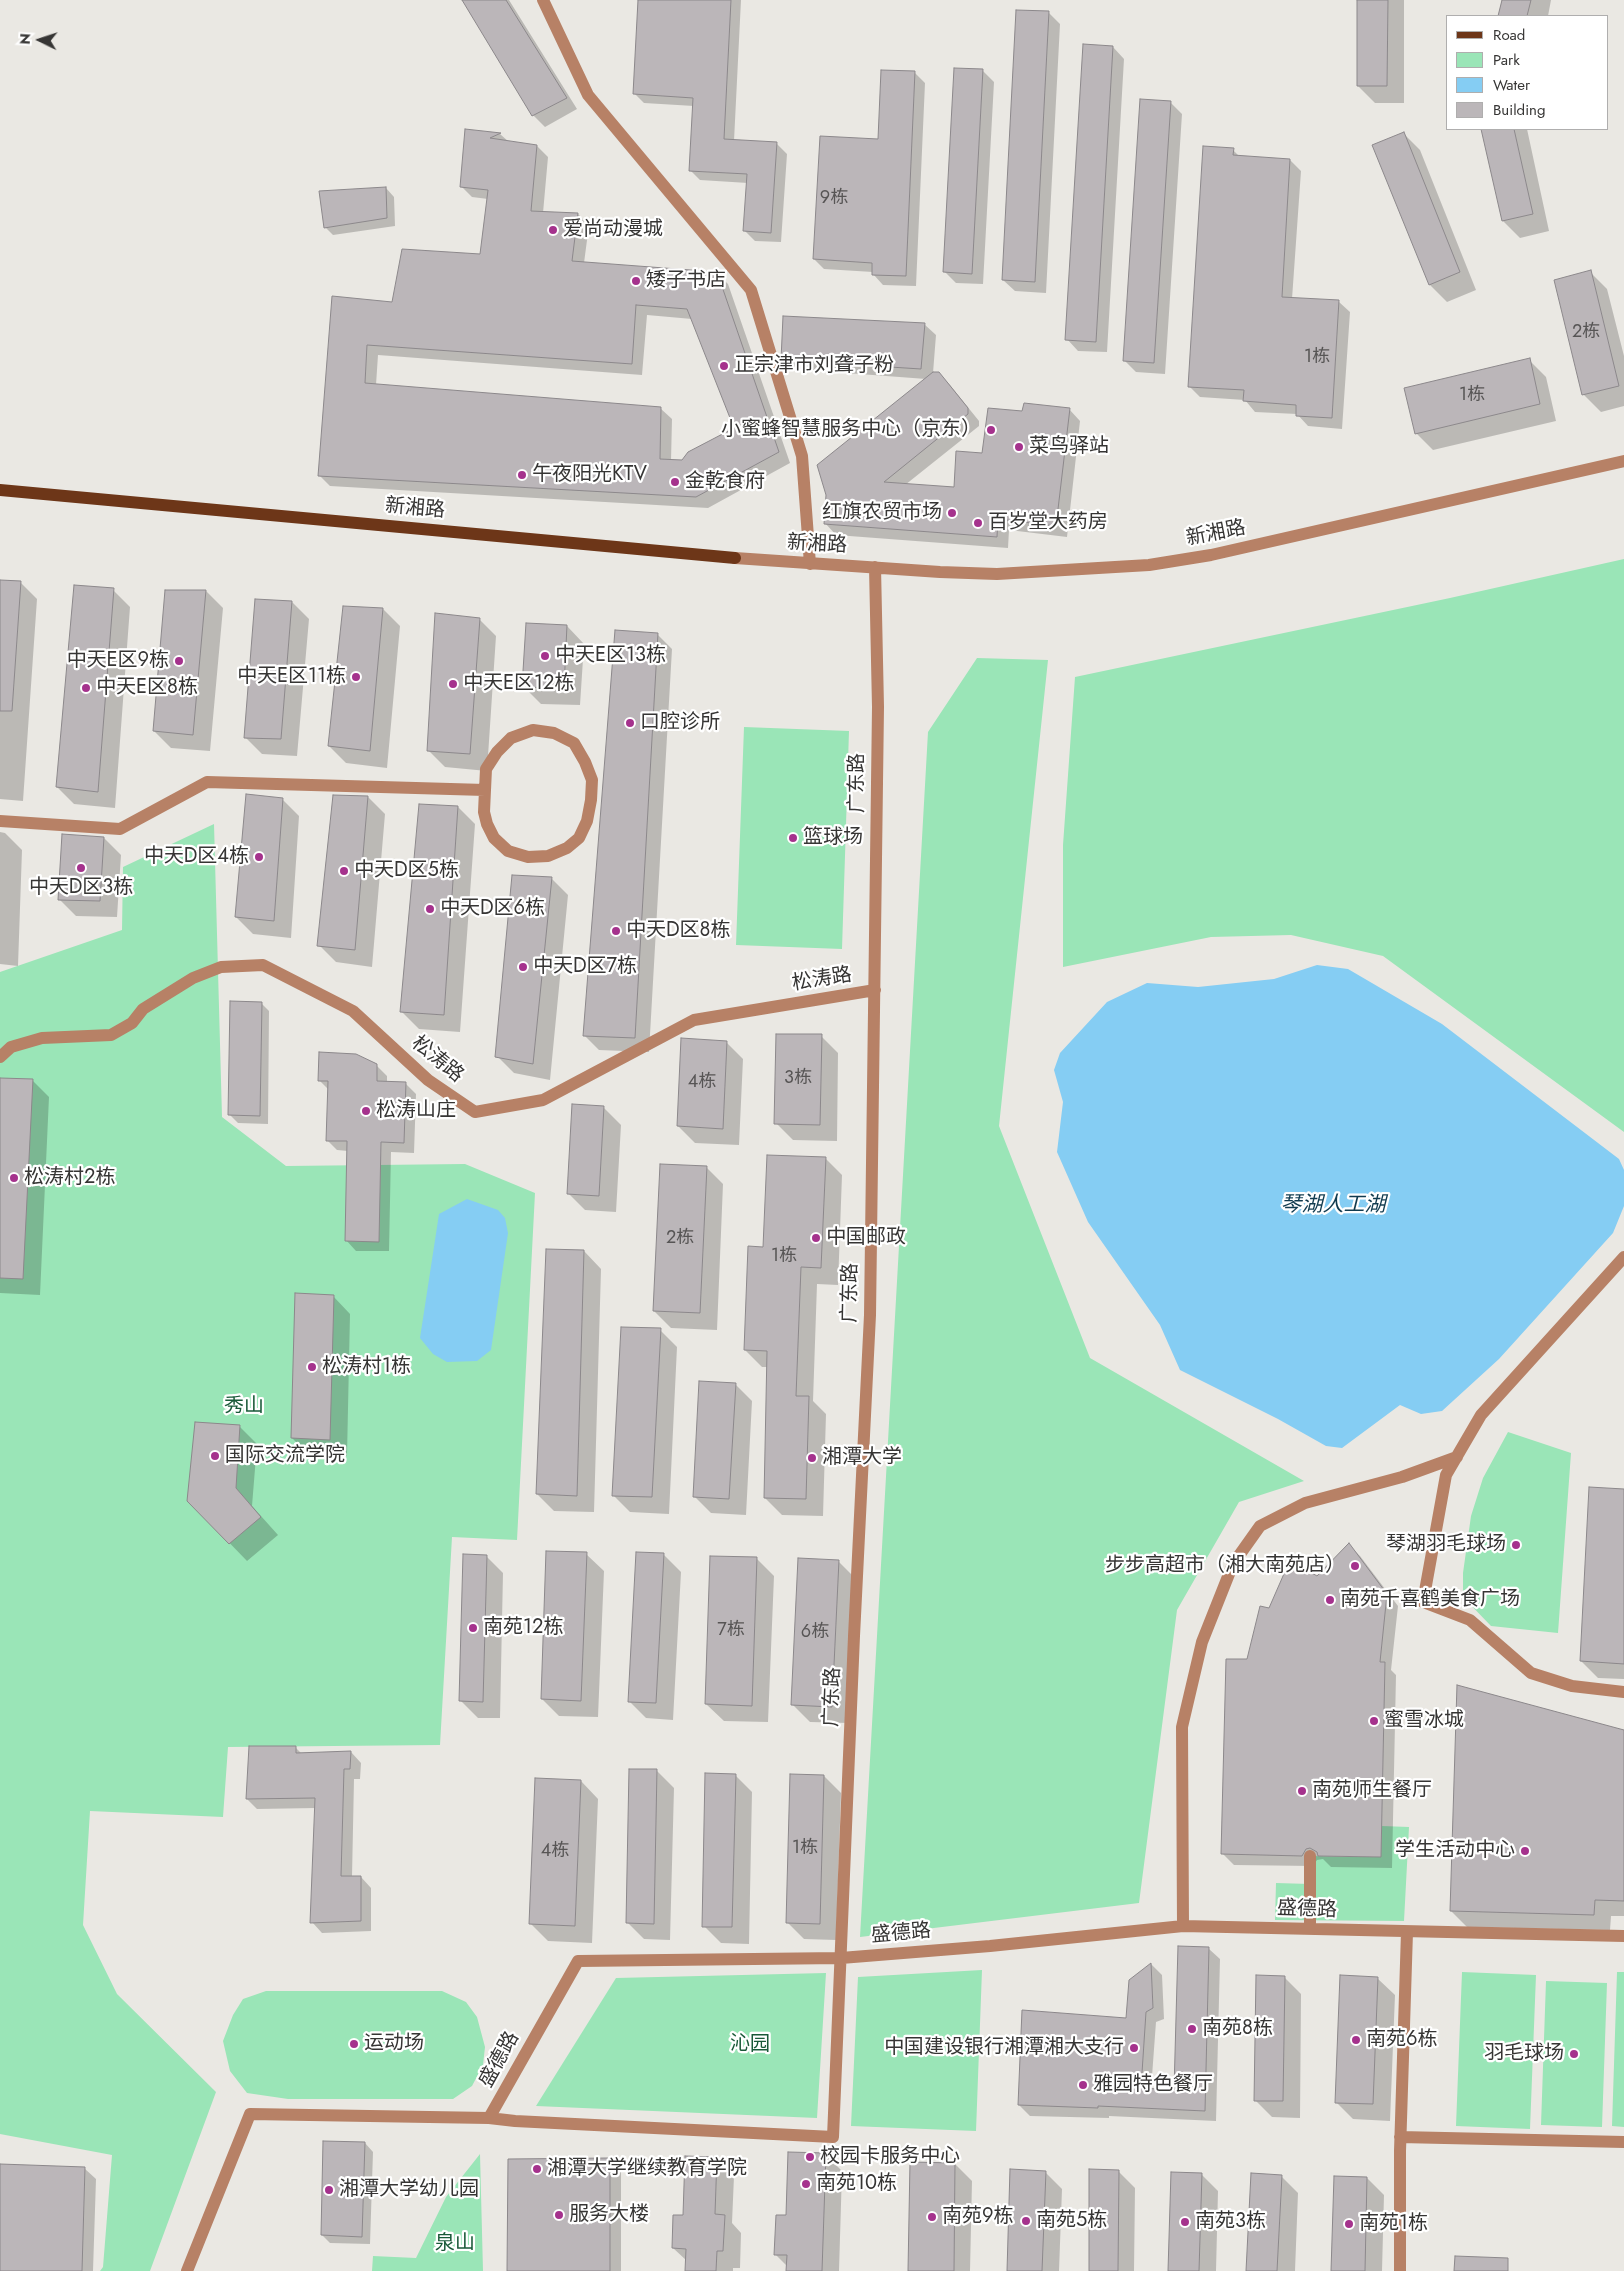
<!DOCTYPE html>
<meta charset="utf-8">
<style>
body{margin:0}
#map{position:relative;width:1624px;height:2271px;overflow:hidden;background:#eae8e3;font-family:Jost,sans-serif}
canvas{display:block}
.legend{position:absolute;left:1446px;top:15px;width:162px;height:115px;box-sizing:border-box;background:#fff;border:1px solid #afaeae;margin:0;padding:6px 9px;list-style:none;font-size:15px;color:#363534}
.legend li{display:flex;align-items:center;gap:10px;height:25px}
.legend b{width:25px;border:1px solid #afaeae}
.north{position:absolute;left:15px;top:15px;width:50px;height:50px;-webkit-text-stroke:4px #fff;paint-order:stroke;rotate:274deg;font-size:14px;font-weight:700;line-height:20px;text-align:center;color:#363534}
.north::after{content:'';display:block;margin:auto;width:18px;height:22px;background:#363534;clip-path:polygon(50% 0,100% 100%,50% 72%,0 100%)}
</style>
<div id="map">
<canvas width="1624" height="2271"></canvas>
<ul class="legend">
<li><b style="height:6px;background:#6d3618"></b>Road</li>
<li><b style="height:14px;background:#9ae5b7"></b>Park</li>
<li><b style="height:14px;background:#85cdf3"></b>Water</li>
<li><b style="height:14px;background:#bbb6b9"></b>Building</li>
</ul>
<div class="north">N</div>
</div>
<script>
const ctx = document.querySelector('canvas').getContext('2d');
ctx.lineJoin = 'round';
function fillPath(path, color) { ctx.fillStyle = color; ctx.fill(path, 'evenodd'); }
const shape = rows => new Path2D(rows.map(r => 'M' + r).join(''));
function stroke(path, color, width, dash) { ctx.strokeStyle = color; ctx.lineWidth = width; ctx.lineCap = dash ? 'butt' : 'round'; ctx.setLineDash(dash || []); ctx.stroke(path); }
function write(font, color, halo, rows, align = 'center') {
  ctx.font = font + ' Jost,"Noto Sans SC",sans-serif'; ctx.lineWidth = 4.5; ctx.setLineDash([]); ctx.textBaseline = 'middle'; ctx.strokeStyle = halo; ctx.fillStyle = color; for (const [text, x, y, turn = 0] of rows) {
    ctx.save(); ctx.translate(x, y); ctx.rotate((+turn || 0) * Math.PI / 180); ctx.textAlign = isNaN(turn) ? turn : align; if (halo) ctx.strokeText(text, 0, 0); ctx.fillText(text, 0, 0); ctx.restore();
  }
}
fillPath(shape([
 [1624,559,1624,1132,1383,956,1291,935,1211,937,1063,967,1063,845,1075,677,1450,598],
 [977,658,1048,660,999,1126,1090,1358,1304,1481,1239,1502,1177,1610,1139,1903,860,1937,928,732],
 [744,727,849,731,842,949,736,945],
 [214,824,222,1117,286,1166,465,1164,535,1193,517,1540,452,1537,440,1745,228,1747,223,1817,90,1811,83,1925,117,1994,216,2092,150,2271,100,2271,103,2267,112,2155,0,2134,0,972,122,930,123,867],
 [1508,1432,1571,1453,1558,1633,1491,1626,1463,1597,1463,1573,1471,1516,1483,1478],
 [1382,1826,1409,1827,1404,1921,1275,1920,1276,1883,1310,1884,1310,1856,1380,1857],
 [982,1970,976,2131,851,2126,858,1977],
 [1462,1972,1536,1975,1530,2129,1456,2126],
 [1617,1972,1624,1972,1624,2127,1612,2126],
 [826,1973,817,2118,536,2106,616,1978],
 [1546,1981,1607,1983,1602,2127,1541,2125],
 [266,1991,442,1991,466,2002,477,2017,485,2047,483,2065,472,2086,453,2099,288,2099,247,2093,230,2071,223,2041,233,2015,243,1999],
 [480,2154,483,2271,372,2271,373,2256,416,2258,446,2197]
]), '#9ae5b7');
fillPath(shape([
 [1317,965,1348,969,1442,1024,1619,1159,1624,1170,1624,1206,1613,1233,1499,1359,1442,1411,1421,1414,1400,1405,1342,1448,1326,1446,1278,1419,1180,1370,1160,1325,1088,1222,1057,1152,1063,1102,1054,1070,1060,1053,1107,1002,1147,983,1198,987,1274,979],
 [467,1199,498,1210,505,1218,508,1233,491,1350,477,1361,447,1362,433,1354,420,1338,439,1214]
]), '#85cdf3');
fillPath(shape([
 [464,0,509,0,577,109,545,127,533,115],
 [640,0,741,0,734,141,777,144,787,154,781,242,755,241,745,231,748,183,700,180,690,170,694,106,644,103,634,93],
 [1358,0,1404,0,1404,103,1375,103,1358,86],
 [1503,0,1551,0,1548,16,1500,16],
 [1049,13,1060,24,1046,293,1015,291,1003,280],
 [1113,47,1124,59,1107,352,1078,351,1067,339],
 [982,70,994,82,983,284,956,283,945,272],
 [915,73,925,83,916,286,883,285,873,274,873,272,824,269,814,259],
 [1170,102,1182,114,1165,374,1136,372,1125,361],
 [1482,129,1527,129,1549,231,1520,238,1503,221],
 [466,131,500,134,509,142,537,146,548,157,543,213,578,214,589,225,584,263,717,273,728,284,790,463,708,508,330,486,319,475,333,298,393,304,481,256,488,199,472,197,461,186],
 [647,315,692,319,736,429,682,461,671,461,672,419,660,408,376,385,378,355,642,375],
 [1403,133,1420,150,1476,290,1447,302,1430,285,1374,145],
 [1233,150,1240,157,1290,160,1301,171,1292,299,1339,302,1350,312,1342,429,1308,426,1297,414,1255,412,1245,400,1200,397,1189,386],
 [386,188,394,197,395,226,333,235,325,227],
 [1590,272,1607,289,1624,356,1624,406,1601,412,1584,395],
 [924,324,936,335,933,373,939,373,950,385,979,421,979,426,905,485,955,489,983,454,1023,413,1069,409,1080,421,1067,537,1009,530,1008,548,836,535,825,523,926,379,793,369,782,358],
 [1529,360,1546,377,1556,421,1433,450,1416,433],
 [0,582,20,582,37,599,23,801,0,799],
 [113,590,130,607,115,808,74,804,57,787],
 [206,591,223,608,210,751,171,748,154,731],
 [292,602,309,619,297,756,262,754,245,737],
 [383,609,400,626,387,768,346,763,329,746],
 [479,619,496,636,487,771,445,767,428,750],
 [527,625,567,626,584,644,580,705,541,704,524,687],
 [657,634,672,649,649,1052,599,1050,584,1035],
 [368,797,385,814,372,967,336,962,319,945],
 [282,799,299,816,291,938,253,934,236,917],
 [458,807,475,824,460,1032,419,1029,402,1012],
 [0,832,5,833,22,850,18,966,0,964],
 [64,835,104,838,121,855,117,917,76,916,59,899],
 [551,878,568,895,550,1080,514,1073,497,1056],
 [261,1003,269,1011,268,1124,238,1123,230,1115],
 [821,1036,838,1053,837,1141,793,1140,776,1123],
 [726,1042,743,1059,739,1145,695,1143,678,1126],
 [376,1065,387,1076,387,1083,406,1084,416,1094,414,1153,391,1152,389,1251,356,1251,346,1240,348,1151,337,1150,327,1140,329,1090,319,1080],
 [0,1079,32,1080,49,1097,40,1295,0,1293],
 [573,1106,604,1108,621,1125,616,1212,585,1210,568,1193],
 [825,1158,842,1175,838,1285,817,1284,813,1401,826,1414,823,1516,782,1515,765,1498,768,1367,762,1367,745,1350,764,1248],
 [706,1167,723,1184,717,1330,671,1328,654,1311],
 [584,1251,601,1269,594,1512,554,1511,537,1494],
 [333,1296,350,1314,347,1456,309,1455,292,1438],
 [660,1330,677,1347,669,1514,630,1512,613,1495],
 [735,1384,752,1401,746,1515,711,1513,694,1496],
 [240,1427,257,1444,252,1506,278,1535,247,1561,188,1500],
 [1624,1490,1624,1679,1598,1678,1581,1661],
 [1349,1545,1360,1556,1398,1606,1391,1670,1396,1675,1392,1868,1331,1867,1323,1859,1317,1860,1313,1866,1234,1865,1222,1853,1248,1660,1270,1610,1317,1578],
 [586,1554,604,1571,598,1717,559,1716,542,1699],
 [664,1555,681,1572,673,1720,646,1718,629,1701],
 [486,1556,503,1573,500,1718,478,1718,461,1701],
 [757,1559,774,1576,768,1722,724,1721,706,1704],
 [838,1561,855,1578,849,1723,810,1722,793,1705],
 [1624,1732,1624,1916,1611,1916,1610,1930,1467,1927,1451,1911],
 [295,1747,302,1754,351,1752,361,1763,360,1779,354,1779,352,1877,361,1877,371,1888,371,1931,322,1933,312,1922,316,1808,257,1809,247,1799],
 [657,1771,674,1788,670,1940,644,1939,627,1922],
 [735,1775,752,1792,749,1944,721,1943,704,1926],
 [824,1776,841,1793,836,1940,804,1939,787,1922],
 [581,1781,598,1799,592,1943,548,1941,531,1924],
 [1209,1949,1220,1959,1216,2121,1109,2116,1109,2118,1030,2116,1019,2105,1127,2019,1130,1981,1151,1964,1162,1975,1164,2019,1156,2022,1151,2090,1175,2092],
 [1284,1977,1301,1994,1300,2118,1272,2117,1255,2100],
 [1377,1978,1395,1995,1390,2121,1353,2119,1336,2102],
 [365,2143,373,2152,370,2244,330,2243,322,2235],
 [825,2154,842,2171,839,2271,787,2271,787,2266,775,2254,787,2217],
 [609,2159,621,2170,621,2271,508,2271],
 [717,2159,734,2176,732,2223,741,2233,740,2268,733,2268,733,2271,686,2271,687,2261,673,2248,684,2217],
 [955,2164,972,2181,970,2271,909,2271],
 [0,2166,84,2168,96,2179,93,2271,0,2271],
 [1118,2171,1135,2188,1134,2271,1090,2271],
 [1045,2172,1062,2189,1059,2271,1008,2271],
 [1201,2174,1218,2191,1216,2271,1169,2271],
 [1281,2176,1298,2193,1295,2271,1247,2271],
 [1367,2178,1384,2195,1382,2271,1332,2271]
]), '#0003');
const building = shape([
 [462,0,506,0,567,98,532,116,462,0],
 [638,0,731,0,724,139,777,142,771,233,743,231,747,174,689,171,693,98,633,94,638,0],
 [1357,0,1388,0,1387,86,1357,86,1357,0],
 [1502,0,1531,0,1527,16,1498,16,1502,0],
 [1016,10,1049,11,1035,282,1002,280,1016,10],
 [1083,44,1113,46,1096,342,1065,340,1083,44],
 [954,68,983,69,972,274,943,272,954,68],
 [881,70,915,71,906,276,872,275,872,263,813,259,820,136,878,139,881,70],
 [1140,99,1171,101,1154,363,1123,361,1140,99],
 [465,129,501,133,490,138,537,145,531,211,578,213,572,261,717,272,779,452,696,497,318,476,332,296,392,302,402,249,480,254,488,190,460,187,465,129],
 [636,305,687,309,734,428,688,452,682,460,660,459,661,407,365,383,367,345,632,364,636,305],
 [1481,129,1514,129,1533,214,1502,221,1481,129],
 [1404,132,1460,272,1429,285,1372,145,1404,132],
 [1203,146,1234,148,1233,155,1290,159,1282,297,1339,300,1332,418,1296,416,1296,405,1243,401,1244,390,1188,387,1203,146],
 [386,187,387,218,324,228,319,191,386,187],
 [1591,270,1619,386,1582,395,1554,280,1591,270],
 [783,316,925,323,921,369,781,360,783,316],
 [1530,358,1540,404,1415,434,1404,388,1530,358],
 [933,372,939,372,968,408,968,414,884,482,954,487,956,451,982,453,988,408,1022,411,1024,403,1070,408,1056,526,998,519,997,537,824,524,826,495,817,465,933,372],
 [0,580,21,581,12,711,0,711,0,580],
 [74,585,114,588,98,792,56,787,74,585],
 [165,590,206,590,193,735,153,731,165,590],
 [255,599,292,601,281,739,244,738,255,599],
 [343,606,383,608,370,751,328,746,343,606],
 [435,613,480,618,470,754,427,751,435,613],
 [526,623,567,625,564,688,522,687,526,623],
 [615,630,658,633,635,1038,583,1036,615,630],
 [246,794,283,798,274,921,235,917,246,794],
 [333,795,368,796,355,950,317,946,333,795],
 [419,804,458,806,444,1015,400,1012,419,804],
 [62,834,104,837,100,901,58,900,62,834],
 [512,875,552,877,533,1064,495,1057,512,875],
 [230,1001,262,1002,260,1116,228,1115,230,1001],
 [776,1034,822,1034,820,1125,774,1124,776,1034],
 [681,1038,727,1041,723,1129,677,1126,681,1038],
 [319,1052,356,1054,377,1064,377,1081,406,1082,404,1143,381,1142,379,1242,345,1241,347,1141,326,1141,328,1081,318,1081,319,1052],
 [0,1078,33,1079,23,1279,0,1278,0,1078],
 [572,1104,604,1106,599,1196,567,1194,572,1104],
 [767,1155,826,1157,821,1268,801,1267,796,1396,809,1396,806,1499,764,1498,767,1351,744,1350,748,1246,763,1247,767,1155],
 [660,1164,707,1166,700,1313,653,1311,660,1164],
 [546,1249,584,1250,577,1496,536,1494,546,1249],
 [295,1293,334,1295,330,1440,291,1438,295,1293],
 [621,1327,661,1328,652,1497,612,1496,621,1327],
 [699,1381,736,1383,729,1499,693,1497,699,1381],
 [195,1422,240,1425,236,1488,261,1517,229,1544,187,1501,195,1422],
 [1589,1487,1624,1489,1624,1664,1580,1661,1589,1487],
 [1349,1543,1387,1594,1380,1662,1385,1662,1381,1857,1318,1856,1317,1852,1310,1848,1306,1849,1302,1856,1221,1854,1226,1659,1247,1659,1260,1606,1269,1608,1290,1560,1317,1576,1349,1543],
 [546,1551,587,1552,581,1701,541,1699,546,1551],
 [636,1552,664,1553,656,1703,628,1702,636,1552],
 [463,1554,487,1555,483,1702,459,1701,463,1554],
 [710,1556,757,1557,752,1706,705,1704,710,1556],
 [798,1558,839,1560,832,1707,791,1705,798,1558],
 [1457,1685,1624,1730,1624,1901,1595,1900,1594,1915,1450,1911,1457,1685],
 [249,1746,296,1746,296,1753,351,1751,350,1769,344,1769,341,1876,361,1876,361,1921,310,1923,315,1798,246,1799,249,1746],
 [629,1769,657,1769,654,1924,626,1923,629,1769],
 [705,1773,736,1774,732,1927,702,1927,705,1773],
 [790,1774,824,1775,820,1924,786,1923,790,1774],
 [535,1778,581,1780,575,1926,529,1924,535,1778],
 [1178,1946,1209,1947,1205,2111,1098,2106,1098,2108,1018,2105,1022,2010,1126,2018,1129,1980,1151,1963,1153,2008,1146,2012,1141,2088,1174,2090,1178,1946],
 [1256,1975,1285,1976,1283,2101,1254,2101,1256,1975],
 [1340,1975,1378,1977,1373,2104,1335,2103,1340,1975],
 [323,2141,365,2142,362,2237,321,2235,323,2141],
 [788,2152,826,2153,822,2271,786,2271,787,2255,774,2255,776,2215,786,2215,788,2152],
 [685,2156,717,2157,715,2214,725,2215,723,2251,717,2251,716,2271,685,2271,686,2249,672,2248,673,2215,683,2215,685,2156],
 [610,2158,610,2271,507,2271,508,2159,610,2158],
 [910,2162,955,2163,954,2271,908,2271,910,2162],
 [0,2164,85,2167,82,2271,0,2271,0,2164],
 [1010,2169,1046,2171,1042,2271,1007,2271,1010,2169],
 [1089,2169,1119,2170,1118,2271,1089,2271,1089,2169],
 [1171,2172,1202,2173,1199,2271,1168,2271,1171,2172],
 [1251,2173,1282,2175,1277,2271,1246,2271,1251,2173],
 [1334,2176,1367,2177,1365,2271,1331,2271,1334,2176],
 [1455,2256,1508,2258,1508,2271,1454,2271,1455,2256]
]);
fillPath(building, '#bbb6b9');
stroke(building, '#8c888b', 1);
stroke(shape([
 [543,0,588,95,751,290,802,456,810,564],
 [735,558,940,572,997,574,1149,565,1211,555,1624,461],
 [533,730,554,733,574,743,585,762,592,780,591,800,587,821,579,838,567,848,548,856,528,857,508,851,494,838,487,824,484,812,485,790,486,769,497,752,511,738,533,730],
 [0,821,120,829,207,782,485,790],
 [0,1057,11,1047,42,1038,111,1035,132,1023,143,1009,193,978,221,967,263,965,353,1011,428,1080,475,1112,543,1100,694,1020,875,990],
 [1624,1257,1481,1415,1446,1475,1423,1602,1470,1620,1531,1673,1572,1686,1624,1692],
 [1183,1926,1182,1727,1202,1642,1233,1564,1260,1526,1305,1503,1402,1477,1457,1457],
 [1310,1929,1310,1856],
 [489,2118,578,1961,841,1958,990,1946,1183,1926,1624,1936],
 [1400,2137,1624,2142],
 [187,2271,250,2114,489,2118,515,2121,833,2137,854,1636,870,1315,878,707,875,567],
 [1400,2271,1400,2151,1407,1932]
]), '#b78166', 12);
stroke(shape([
 [0,490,735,558]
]), '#6d3618', 12);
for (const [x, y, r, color] of [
 [553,230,5,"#a5328d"],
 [636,281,5,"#a5328d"],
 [724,366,5,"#a5328d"],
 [991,430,5,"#a5328d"],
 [1019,447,5,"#a5328d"],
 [522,475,5,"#a5328d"],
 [675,482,5,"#a5328d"],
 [952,513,5,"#a5328d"],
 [978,523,5,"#a5328d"],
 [545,656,5,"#a5328d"],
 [179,661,5,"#a5328d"],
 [356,677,5,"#a5328d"],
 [453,684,5,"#a5328d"],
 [86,688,5,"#a5328d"],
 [630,723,5,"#a5328d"],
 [793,838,5,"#a5328d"],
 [259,857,5,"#a5328d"],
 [81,868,5,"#a5328d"],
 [344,871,5,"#a5328d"],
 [430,909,5,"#a5328d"],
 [616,931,5,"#a5328d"],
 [523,967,5,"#a5328d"],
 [366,1111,5,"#a5328d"],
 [14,1178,5,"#a5328d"],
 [816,1238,5,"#a5328d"],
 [312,1367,5,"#a5328d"],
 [215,1456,5,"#a5328d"],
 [812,1458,5,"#a5328d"],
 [1516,1545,5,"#a5328d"],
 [1355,1566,5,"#a5328d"],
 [1330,1600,5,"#a5328d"],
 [473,1628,5,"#a5328d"],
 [1374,1721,5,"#a5328d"],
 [1302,1791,5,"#a5328d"],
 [1525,1851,5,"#a5328d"],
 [1192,2029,5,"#a5328d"],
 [1356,2040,5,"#a5328d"],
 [354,2044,5,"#a5328d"],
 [1134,2048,5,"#a5328d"],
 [1574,2054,5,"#a5328d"],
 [1083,2085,5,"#a5328d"],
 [810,2157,5,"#a5328d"],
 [537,2169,5,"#a5328d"],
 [806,2184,5,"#a5328d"],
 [329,2190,5,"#a5328d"],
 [559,2215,5,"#a5328d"],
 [932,2217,5,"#a5328d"],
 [1026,2221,5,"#a5328d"],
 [1185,2222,5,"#a5328d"],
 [1349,2224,5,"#a5328d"]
]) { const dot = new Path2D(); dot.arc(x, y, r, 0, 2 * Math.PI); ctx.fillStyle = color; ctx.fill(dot); stroke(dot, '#fff', 2); }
write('18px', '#575555', null, [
 ["9栋",834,199],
 ["2栋",1586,333],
 ["1栋",1317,358],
 ["1栋",1472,396],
 ["3栋",798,1079],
 ["4栋",702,1083],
 ["2栋",680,1239],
 ["1栋",784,1257],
 ["7栋",731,1631],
 ["6栋",815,1633],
 ["1栋",805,1849],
 ["4栋",555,1852]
]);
write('20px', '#363534', '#fff', [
 ["爱尚动漫城",563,230],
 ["矮子书店",646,281],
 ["正宗津市刘聋子粉",734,366],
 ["小蜜蜂智慧服务中心（京东）",981,430,"right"],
 ["菜鸟驿站",1029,447],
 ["午夜阳光KTV",532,475],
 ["金乾食府",685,482],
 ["红旗农贸市场",942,513,"right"],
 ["百岁堂大药房",988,523],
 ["中天E区13栋",555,656],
 ["中天E区9栋",169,661,"right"],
 ["中天E区11栋",346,677,"right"],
 ["中天E区12栋",463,684],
 ["中天E区8栋",96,688],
 ["口腔诊所",640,723],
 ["篮球场",803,838],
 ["中天D区4栋",249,857,"right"],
 ["中天D区5栋",354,871],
 ["中天D区3栋",81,888,"center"],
 ["中天D区6栋",440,909],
 ["中天D区8栋",626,931],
 ["中天D区7栋",533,967],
 ["松涛山庄",376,1111],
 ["松涛村2栋",24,1178],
 ["中国邮政",826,1238],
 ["松涛村1栋",322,1367],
 ["国际交流学院",225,1456],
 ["湘潭大学",822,1458],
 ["琴湖羽毛球场",1506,1545,"right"],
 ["步步高超市（湘大南苑店）",1345,1566,"right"],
 ["南苑千喜鹤美食广场",1340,1600],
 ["南苑12栋",483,1628],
 ["蜜雪冰城",1384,1721],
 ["南苑师生餐厅",1312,1791],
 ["学生活动中心",1515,1851,"right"],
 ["南苑8栋",1202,2029],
 ["南苑6栋",1366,2040],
 ["运动场",364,2044],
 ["中国建设银行湘潭湘大支行",1124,2048,"right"],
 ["羽毛球场",1564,2054,"right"],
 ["雅园特色餐厅",1093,2085],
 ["校园卡服务中心",820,2157],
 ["湘潭大学继续教育学院",547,2169],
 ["南苑10栋",816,2184],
 ["湘潭大学幼儿园",339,2190],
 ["服务大楼",569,2215],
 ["南苑9栋",942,2217],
 ["南苑5栋",1036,2221],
 ["南苑3栋",1195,2222],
 ["南苑1栋",1359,2224]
], 'left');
write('20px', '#363534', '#fff', [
 ["新湘路",415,509,5],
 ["新湘路",1216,534,-11],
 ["新湘路",817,545,3],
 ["广东路",858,783,-90],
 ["松涛路",822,980,-9],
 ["松涛路",437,1060,39],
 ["广东路",851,1293,-89],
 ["广东路",833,1697,-88],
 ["盛德路",1307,1910,2],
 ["盛德路",901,1934,-5],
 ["盛德路",500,2060,-61]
]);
write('20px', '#195938', '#fff', [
 ["秀山",244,1407],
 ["沁园",750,2045],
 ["泉山",455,2244]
]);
write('italic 21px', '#113b4f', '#fff', [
 ["琴湖人工湖",1333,1206]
]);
</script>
